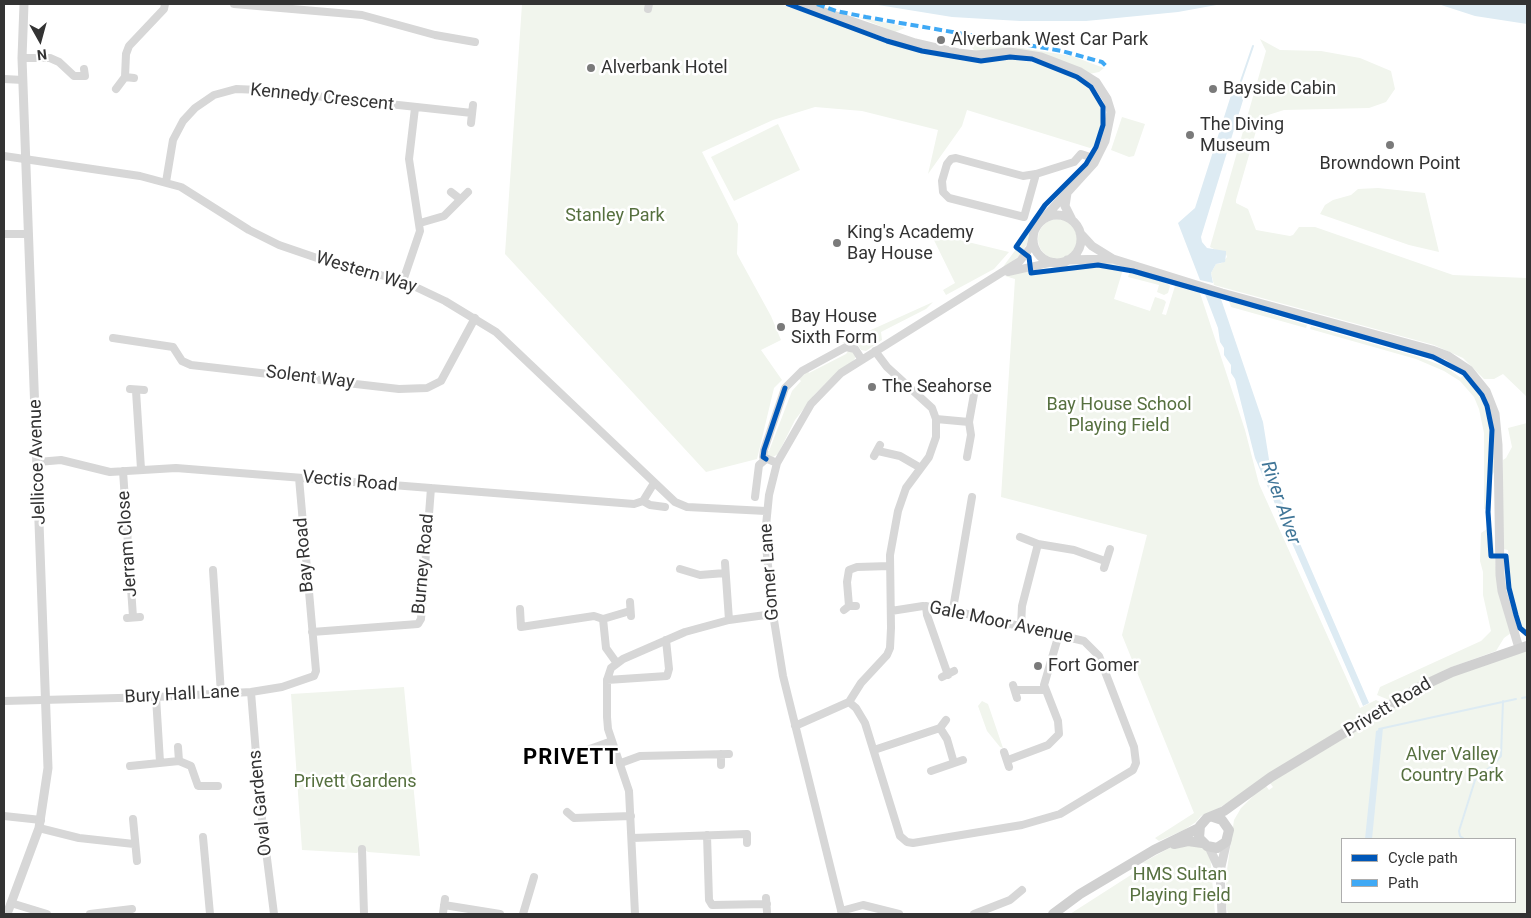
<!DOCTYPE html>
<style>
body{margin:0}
#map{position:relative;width:1531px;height:918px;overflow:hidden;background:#fff;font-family:Roboto,sans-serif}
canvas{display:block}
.frame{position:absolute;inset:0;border:5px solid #333;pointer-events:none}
.legend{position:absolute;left:1341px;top:838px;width:175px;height:65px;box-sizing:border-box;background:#fff;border:1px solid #adadad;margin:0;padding:6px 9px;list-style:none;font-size:15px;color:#333}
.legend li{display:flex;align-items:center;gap:10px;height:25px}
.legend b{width:25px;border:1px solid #adadad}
.north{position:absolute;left:15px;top:15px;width:50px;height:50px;-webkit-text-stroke:4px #fff;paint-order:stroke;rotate:173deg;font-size:14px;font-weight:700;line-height:20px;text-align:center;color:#333}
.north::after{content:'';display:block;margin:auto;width:18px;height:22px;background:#333;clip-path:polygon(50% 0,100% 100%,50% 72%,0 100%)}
</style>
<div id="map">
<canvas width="1531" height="918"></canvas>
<div class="frame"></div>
<ul class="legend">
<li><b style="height:6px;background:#0057b8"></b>Cycle path</li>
<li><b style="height:6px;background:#3fa9f5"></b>Path</li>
</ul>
<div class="north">N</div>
</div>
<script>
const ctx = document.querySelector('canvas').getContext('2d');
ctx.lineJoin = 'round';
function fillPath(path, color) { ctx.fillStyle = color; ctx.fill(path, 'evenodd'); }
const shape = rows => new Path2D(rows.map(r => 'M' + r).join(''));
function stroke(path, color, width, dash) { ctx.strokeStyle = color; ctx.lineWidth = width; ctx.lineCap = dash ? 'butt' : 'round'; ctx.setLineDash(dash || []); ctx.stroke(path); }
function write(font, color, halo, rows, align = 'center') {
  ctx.font = font + ' Roboto,sans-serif'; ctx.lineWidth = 5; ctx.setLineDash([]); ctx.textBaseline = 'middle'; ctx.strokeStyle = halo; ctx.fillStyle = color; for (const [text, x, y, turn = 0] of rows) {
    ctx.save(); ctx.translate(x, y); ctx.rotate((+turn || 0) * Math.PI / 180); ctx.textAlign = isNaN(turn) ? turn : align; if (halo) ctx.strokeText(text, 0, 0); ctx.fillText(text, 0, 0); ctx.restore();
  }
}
fillPath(shape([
 [522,4,780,4,910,49,973,62,1013,59,1041,64,1081,81,1095,95,1102,112,1100,129,1094,146,1090,148,967,110,962,126,928,174,938,130,862,111,815,107,773,120,702,152,738,224,737,254,771,316,781,340,761,350,782,380,774,388,757,459,706,472,505,254],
 [858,17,898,25,905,28,895,32],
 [1260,39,1280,50,1321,51,1360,58,1391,71,1395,89,1386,102,1369,108,1284,110,1265,116,1256,131,1236,200,1236,203,1248,209,1256,230,1290,236,1293,235,1299,227,1315,227,1453,275,1527,278,1527,397,1503,374,1494,379,1484,379,1463,358,1434,345,1214,285,1211,273,1216,264,1222,263,1227,257,1225,251,1218,251,1210,247,1266,51],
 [972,40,1072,56,1104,68,1099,72,1089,74,1043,56,976,53,971,46],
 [1122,117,1145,124,1134,156,1129,157,1111,150],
 [778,124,800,170,734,201,711,157],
 [1378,188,1425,193,1439,252,1409,245,1320,214,1325,205,1333,200,1351,195,1358,189],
 '1038 239a20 20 0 1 1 40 0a20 20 0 1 1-40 0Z',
 [1033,226,1027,244,1019,256,1000,271],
 [930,232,968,242,1009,252,994,269,946,295,943,290,955,283],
 [1090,263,1112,263,1124,266,1114,299,1150,311,1155,297,1164,300,1166,302,1162,314,1166,315,1175,286,1200,293,1245,430,1259,484,1360,708,1376,700,1384,704,1219,808,1201,816,1196,822,1184,830,1159,841,1155,838,1194,813,1122,635,1147,535,1001,497,1015,279,1005,276,1033,270],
 [1130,271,1168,284,1170,286,1168,293,1164,295,1157,292,1159,285,1128,277],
 [1229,301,1307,325,1306,328,1231,307],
 [933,302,926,309,881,332,882,340,866,351,861,350,857,343,842,343],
 [1311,326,1416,356,1446,367,1461,378,1465,371,1483,393,1489,405,1493,425,1495,470,1490,479,1488,508,1484,509,1484,433,1479,409,1474,397,1460,381,1444,371,1416,359,1310,329],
 [849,350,852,351,856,356,854,360,831,378,815,394,795,420,778,454,773,457,768,456,766,451,769,451,792,391,801,381,799,379,808,371,809,373,846,354],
 [1527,423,1527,636,1518,630,1506,589,1505,583,1510,575,1508,550,1503,549,1503,460,1506,458,1512,447,1508,428],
 [1487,526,1492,528,1498,591,1511,633,1504,638,1496,651,1449,668,1389,700,1377,695,1380,687,1481,641,1491,631,1483,595,1483,572,1480,561,1481,533,1487,529],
 [1527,650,1527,914,1228,914,1225,900,1227,870,1234,820,1241,808,1253,796,1266,786,1269,790,1273,787,1270,783,1437,682],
 [1342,839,1515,839,1515,902,1342,902],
 [404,687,420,856,368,852,362,848,357,853,302,850,291,694],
 [982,701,988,704,1003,748,1000,747,987,731,978,706],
 [1196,843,1210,854,1215,914,1070,914,1148,864,1142,863,1162,852,1171,847]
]), '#f1f5ed');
fillPath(shape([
 [872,4,1222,4,1178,12,1086,21,1020,21,952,17],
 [1438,4,1527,4,1527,24,1475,16],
 [1241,81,1244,97,1201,237,1202,242,1207,248,1226,251,1226,254,1225,262,1216,264,1211,273,1213,283,1200,280,1178,223,1195,208,1233,89],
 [1205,294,1221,299,1263,422,1271,472,1285,509,1369,703,1363,706,1255,458,1235,379,1231,373,1231,365,1224,355,1224,348,1220,342,1218,328],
 [1383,728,1372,839,1365,839,1376,731]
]), '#ddebf3');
stroke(shape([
 [1241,81,1253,46],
 [1522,698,1527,697],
 [1379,729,1516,699],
 [1464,839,1460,836,1459,831,1476,777,1492,766,1501,756,1503,701]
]), '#ddebf3', 2);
stroke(shape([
 [234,4,362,15,435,35,475,42],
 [648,9,649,4],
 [22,58,50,58,59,62,74,76,85,76,84,69],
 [125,77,126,54,129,46,164,9,165,4],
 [4,79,23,80],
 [116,89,125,77,134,78],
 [471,123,473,105],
 [4,156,140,176,181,187,249,230,279,245,317,258,403,281,445,301,496,332,675,502,687,507,766,511],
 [1036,174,1024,217,949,198,943,192,942,181,947,164,951,159,956,158,1023,176,1036,174,1074,162,1081,154,1096,159],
 [166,182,173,140,183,121,195,108,214,95,236,89,260,90,472,113],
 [451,192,460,199],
 [420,223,444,216,468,192],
 [4,234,28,234],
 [1008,272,1053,262],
 [403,281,420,231,409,159,415,108],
 [113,338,173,347,182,361,191,365,399,389,427,388,441,381,475,318],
 [130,389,144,390],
 [136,391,141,469],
 [936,419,969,422],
 [878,451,900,456,919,467],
 [874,456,880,445],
 [967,457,971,435,969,422,974,394],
 [38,462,61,460,110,472,176,468,634,504,643,501,654,483],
 [777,463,763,457,764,450,785,388,802,371,846,347,855,349,862,360],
 [123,471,133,617],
 [755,497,759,465,766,459],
 [643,501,650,505,665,507],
 [1020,537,1038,544,1074,550,1105,561],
 [725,563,729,620],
 [1104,568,1110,549],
 [680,569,700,575,725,573],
 [213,570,221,694],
 [630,602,631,616],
 [849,606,847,582,849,570,857,567,890,566],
 [926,606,927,615,948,675],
 [520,609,521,627,594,616,603,619,606,648,616,662],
 [953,609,972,497],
 [844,610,849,606,856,606],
 [127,618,140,617],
 [603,619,630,611],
 [1021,626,1022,606,1038,544],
 [312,632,418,624,421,619,431,488],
 [942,677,954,671],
 [607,680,667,676,669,669,666,640],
 [1013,685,1017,698],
 [1015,690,1044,690],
 [251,692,260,803,274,914],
 [156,697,160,762],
 [4,701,156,697,251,692,282,687,314,676,316,671,299,478],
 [849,702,856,708,865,723,900,836,907,842,913,843,1022,825,1060,814,1133,770,1136,763,1134,747,1099,656,1084,641,937,607,923,606,891,611],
 [795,726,849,702,861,683,887,655,890,648,891,628,890,555,898,511,906,488,929,457,936,437,936,419,932,408,887,367,875,351],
 [940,728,946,720],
 [178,747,179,761],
 [587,750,612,741],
 [874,750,940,728,947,739,954,763],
 [1004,752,1009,767],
 [721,754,721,765],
 [1008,760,1048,745,1059,734,1058,721,1044,685,1059,634],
 [621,763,640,756,729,754],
 [130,766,179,761,191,766,198,786,218,786],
 [931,771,963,760],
 [567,812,574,818,631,816],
 [4,816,41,820],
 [133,819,137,861],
 [39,828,79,838,134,844],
 [707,835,709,900,712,905,767,904],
 [203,837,210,914],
 [632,838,747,834,747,843],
 [362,849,364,914],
 [766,898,767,912],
 [11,903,47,914],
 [444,905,500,914],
 [841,911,863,905,899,914],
 [443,913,445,899],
 [90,914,132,909],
 [523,914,534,877],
 [635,914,629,791,608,729,607,717,607,680,611,668,623,659,685,632,729,620,773,614],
 [842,914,783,676,773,614,765,536,769,495,777,463,811,404,841,373,1020,261,1030,248,1033,237],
 [974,914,1010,900,1022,890]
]), '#d7d7d7', 8);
stroke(shape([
 [801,4,915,43,958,53,976,55,1010,52,1041,57,1080,72,1096,82,1107,99,1111,112,1105,141,1094,163,1043,219],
 [1067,193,1065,206,1072,220],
 '1033 239a24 24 0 1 1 48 0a24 24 0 1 1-48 0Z',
 [1080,233,1092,246,1113,259,1222,293,1432,350,1448,356,1469,370,1486,391,1495,414,1498,445,1500,575,1502,591,1519,648],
 [1067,260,1111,259],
 [1209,847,1220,871,1222,914],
 [1220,871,1227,840],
 [7,914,39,828,48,768,22,58,24,4]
]), '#d7d7d7', 9);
stroke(shape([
 [1213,817,1222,820,1229,830,1226,842,1217,848,1207,846,1199,838,1200,826,1207,818,1224,811,1271,777,1420,687,1452,672,1527,646],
 [1174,844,1188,841,1202,843],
 [1053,914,1080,894,1154,850,1199,828]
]), '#d0d0d0', 10);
stroke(shape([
 [817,4,836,11,866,17,1062,51,1102,62,1108,68]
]), '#3fa9f5', 4, [8, 4]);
stroke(shape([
 [788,4,887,41,922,51,981,61,1010,57,1032,59,1077,77,1091,87,1103,107,1103,125,1096,147,1086,164,1045,205,1016,247,1029,257,1031,273,1098,265,1133,271,1433,357,1464,373,1482,395,1487,406,1492,430,1488,512,1491,556,1506,556,1509,588,1516,615,1520,628,1527,634],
 [766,459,763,457,764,450,785,388]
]), '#0057b8', 5);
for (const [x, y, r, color] of [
 [941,40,5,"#7a7a7a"],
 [591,68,5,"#7a7a7a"],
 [1213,89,5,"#7a7a7a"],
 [1190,135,5,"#7a7a7a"],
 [1390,145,5,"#7a7a7a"],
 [837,243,5,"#7a7a7a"],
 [781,327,5,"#7a7a7a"],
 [872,387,5,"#7a7a7a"],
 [1038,666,5,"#7a7a7a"]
]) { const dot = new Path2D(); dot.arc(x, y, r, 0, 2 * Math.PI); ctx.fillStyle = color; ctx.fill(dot); stroke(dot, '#fff', 2); }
write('18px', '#333', '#fff', [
 ["Alverbank West Car Park",951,40],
 ["Alverbank Hotel",601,68],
 ["Bayside Cabin",1223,89],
 ["The Diving",1200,125],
 ["Museum",1200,146],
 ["Browndown Point",1390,164,"center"],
 ["King's Academy",847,233],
 ["Bay House",847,254],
 ["Bay House",791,317],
 ["Sixth Form",791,338],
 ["The Seahorse",882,387],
 ["Fort Gomer",1048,666]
], 'left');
write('18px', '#333', '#fff', [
 ["Kennedy Crescent",322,98,6],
 ["Western Way",366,273,17],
 ["Solent Way",310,378,7],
 ["Jellicoe Avenue",38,462,-92],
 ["Vectis Road",350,482,5],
 ["Jerram Close",128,544,-94],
 ["Bay Road",305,555,-95],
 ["Burney Road",424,564,-85],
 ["Gomer Lane",770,572,-94],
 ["Gale Moor Avenue",1001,623,12],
 ["Bury Hall Lane",182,695,-3],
 ["Privett Road",1388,708,-31],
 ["Oval Gardens",261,803,-96]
]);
write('18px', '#56703f', '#fff', [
 ["Stanley Park",615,216],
 ["Bay House School",1119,405],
 ["Playing Field",1119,426],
 ["Alver Valley",1452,755],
 ["Country Park",1452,776],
 ["Privett Gardens",355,782],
 ["HMS Sultan",1180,875],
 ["Playing Field",1180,896]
]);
write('italic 19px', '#3f7597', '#fff', [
 ["River Alver",1280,503,71]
]);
ctx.letterSpacing = '1px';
write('bold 22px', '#000', '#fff', [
 ["PRIVETT",571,758]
]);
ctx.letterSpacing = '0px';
</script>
